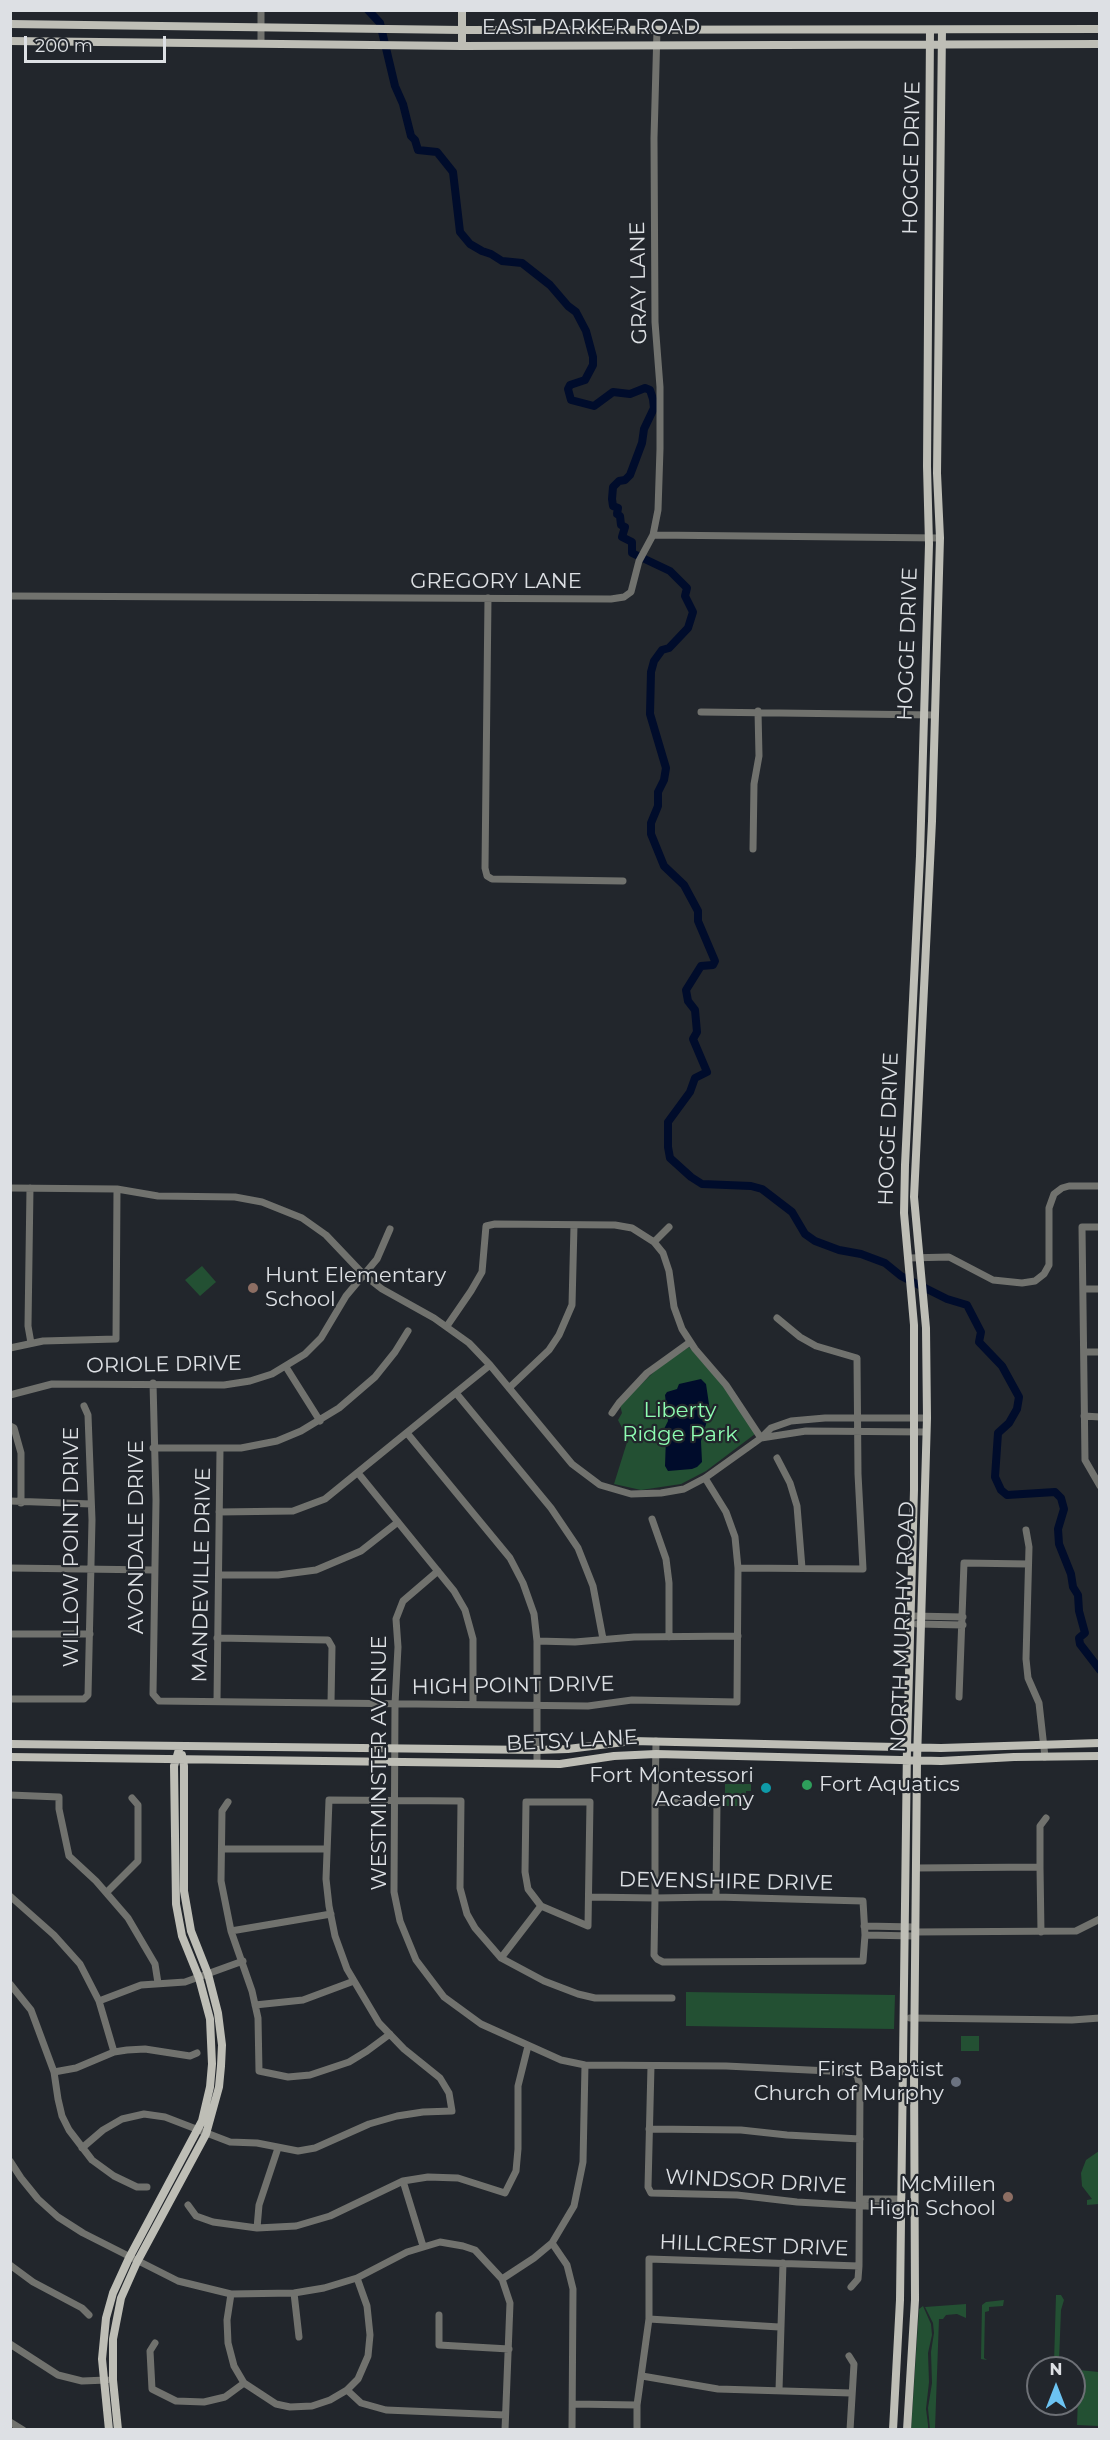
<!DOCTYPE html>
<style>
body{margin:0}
#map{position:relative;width:1110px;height:2440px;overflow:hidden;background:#22262c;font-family:Montserrat,sans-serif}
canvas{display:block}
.frame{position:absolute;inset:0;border:12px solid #dde0e4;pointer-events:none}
.north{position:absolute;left:1026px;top:2356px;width:60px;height:60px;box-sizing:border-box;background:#22262c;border:2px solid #6d7076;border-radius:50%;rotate:0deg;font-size:16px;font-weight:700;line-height:24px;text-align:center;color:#dde0e4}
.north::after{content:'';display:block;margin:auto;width:21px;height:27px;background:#6cc3f2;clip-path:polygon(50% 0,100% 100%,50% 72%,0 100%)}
.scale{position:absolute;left:24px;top:36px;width:142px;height:27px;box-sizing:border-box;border:3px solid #dde0e4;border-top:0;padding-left:8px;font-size:18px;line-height:21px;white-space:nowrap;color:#dde0e4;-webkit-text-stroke:4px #22262c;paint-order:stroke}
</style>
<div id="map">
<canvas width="1110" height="2440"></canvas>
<div class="frame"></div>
<div class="north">N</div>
<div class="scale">200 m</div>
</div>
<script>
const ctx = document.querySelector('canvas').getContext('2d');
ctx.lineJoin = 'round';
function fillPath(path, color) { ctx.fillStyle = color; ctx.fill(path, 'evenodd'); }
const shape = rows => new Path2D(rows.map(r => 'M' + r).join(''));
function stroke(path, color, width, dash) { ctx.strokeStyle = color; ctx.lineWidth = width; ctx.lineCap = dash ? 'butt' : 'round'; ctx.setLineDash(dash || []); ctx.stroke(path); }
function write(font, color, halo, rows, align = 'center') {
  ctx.font = font + ' Montserrat,sans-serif'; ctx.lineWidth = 4.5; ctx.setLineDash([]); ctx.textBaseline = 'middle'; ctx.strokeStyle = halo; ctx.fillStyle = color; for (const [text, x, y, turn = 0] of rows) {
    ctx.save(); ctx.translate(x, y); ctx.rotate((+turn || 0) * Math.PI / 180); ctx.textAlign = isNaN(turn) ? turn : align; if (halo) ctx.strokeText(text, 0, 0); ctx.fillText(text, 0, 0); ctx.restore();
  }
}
fillPath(shape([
 [202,1266,216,1282,200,1296,185,1280],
 [689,1347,726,1388,755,1434,706,1471,681,1484,641,1490,614,1484,628,1439,618,1420,622,1413,620,1405,661,1365],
 [725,1784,751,1784,751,1791,746,1791,746,1806,725,1806],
 [686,1992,895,1995,894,2029,686,2026],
 [961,2036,979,2036,979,2051,961,2051],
 [1099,2151,1099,2204,1087,2205,1087,2200,1092,2199,1082,2186,1081,2173,1086,2160],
 [1056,2295,1061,2295,1064,2300,1061,2310,1059,2361,1054,2363],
 [1004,2300,1003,2306,989,2307,989,2311,985,2312,984,2358,987,2360,981,2359,982,2305,986,2302],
 [966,2304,966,2318,957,2314,946,2315,943,2319,939,2319,935,2429,930,2429,928,2408,932,2383,931,2352,934,2333,933,2323,925,2307],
 [923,2306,931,2324,932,2335,928,2353,929,2382,926,2409,928,2425,928,2429,911,2430,919,2309],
 [1079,2370,1099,2372,1099,2426,1077,2425]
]), '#235033');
fillPath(shape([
 [701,1379,706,1384,710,1411,701,1441,702,1462,697,1467,692,1469,668,1471,665,1466,666,1437,664,1429,668,1421,665,1395,667,1392,677,1389,679,1384]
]), '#000c2b');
stroke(shape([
 [368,10,380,23,395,86,403,104,411,136,415,140,418,150,437,152,453,172,460,232,470,244,482,251,491,254,502,261,522,263,550,285,568,306,576,312,586,331,593,357,593,365,585,380,570,385,568,389,571,400,594,406,613,392,630,394,645,388,650,390,653,399,654,408,644,429,642,443,630,475,625,480,619,481,613,487,612,499,613,506,618,508,617,514,620,516,621,525,625,527,622,537,632,542,632,553,670,571,687,588,685,596,693,612,688,628,669,648,662,650,654,661,651,672,650,714,666,768,664,780,658,792,658,806,651,823,651,834,664,866,684,885,698,911,698,921,715,961,713,965,701,966,686,990,688,1001,695,1010,697,1032,693,1039,707,1072,695,1078,690,1092,668,1122,668,1147,670,1158,691,1177,702,1184,751,1186,762,1189,792,1212,805,1234,815,1241,839,1250,861,1254,885,1263,901,1276,947,1299,967,1305,981,1332,979,1342,1002,1366,1019,1397,1017,1409,1009,1423,998,1433,995,1477,1001,1490,1007,1495,1055,1492,1061,1498,1064,1509,1058,1529,1059,1544,1071,1574,1073,1587,1078,1595,1079,1611,1085,1633,1079,1638,1080,1644,1100,1670]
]), '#000c2b', 8);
stroke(shape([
 [261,43,261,10],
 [653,535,658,510,660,449,660,387,655,322,654,138,657,30],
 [10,596,611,599,624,597,631,592,639,561,653,535,940,538],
 [488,598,485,868,487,876,492,879,623,881],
 [701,712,935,715],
 [753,849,754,784,759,756,758,711],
 [10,1188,117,1189,158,1196,235,1197,262,1202,302,1218,326,1235,364,1275,382,1289,434,1318,469,1343,490,1365,572,1464,600,1485,631,1494,661,1493,684,1489,705,1478,761,1438,771,1428,791,1421,825,1418,927,1418],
 [30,1188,28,1326,31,1343],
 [1100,1227,1082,1227,1085,1460,1100,1486],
 [654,1242,669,1227],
 [908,1258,949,1257,993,1280,1022,1283,1035,1281,1044,1274,1049,1265,1049,1208,1054,1194,1062,1188,1069,1186,1100,1186],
 [1083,1289,1100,1289],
 [447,1326,471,1291,482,1272,486,1226,495,1224,615,1225,632,1228,654,1242,663,1253,669,1271,674,1307,682,1329,695,1349,726,1385,761,1438],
 [10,1348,43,1341,116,1339,117,1189],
 [1084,1352,1100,1352],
 [286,1367,320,1421],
 [153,1383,156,1500,153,1694,159,1701,588,1706,632,1700,737,1702,738,1568,735,1537,726,1512,705,1478],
 [509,1388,549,1350,559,1335,572,1305,574,1226],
 [456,1393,551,1508,578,1548,593,1586,603,1639],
 [10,1395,52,1384,224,1385,250,1381,272,1374,305,1354,321,1338,346,1296,377,1259,390,1229],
 [612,1413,619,1403,647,1373,690,1342],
 [1084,1416,1100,1417],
 [10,1426,14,1428,21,1453,21,1503],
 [407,1433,510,1558,523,1583,534,1614,537,1641,537,1763],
 [761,1438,806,1431,926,1432],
 [153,1448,241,1448,277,1441,301,1431,339,1408,375,1377,395,1352,408,1331],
 [777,1458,790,1483,797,1506,802,1568],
 [358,1473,454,1591,465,1610,473,1639,473,1704],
 [10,1501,91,1504],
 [219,1512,293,1511,325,1499,490,1365],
 [652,1519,666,1559,669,1583,669,1637],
 [1026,1530,1029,1547,1026,1659,1028,1678,1039,1703,1045,1757],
 [10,1568,154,1570],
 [738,1568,863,1569,858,1474,857,1358,816,1346,800,1337,777,1318],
 [438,1571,403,1601,396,1619,398,1647,395,1704,394,1892,400,1921,416,1960,444,1997,481,2024,561,2060,585,2065,726,2066,850,2072,857,2075,860,2087,859,2266,858,2279,851,2287],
 [219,1575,278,1575,316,1570,361,1551,398,1522],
 [912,1616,963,1617],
 [917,1624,963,1625],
 [10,1634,90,1634],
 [217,1638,328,1640,332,1647,331,1703],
 [537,1641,575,1642,634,1637,738,1636],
 [959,1697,964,1563,1028,1564],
 [10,1699,84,1699,88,1695,92,1520,88,1415,84,1406],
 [217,1701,220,1449],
 [10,1795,59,1797,59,1809,69,1856,96,1881,128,1918,155,1964,158,1983],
 [228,1802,222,1811,221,1881,231,1931,252,1991,258,2018,259,2071,288,2077,310,2075,349,2062,367,2051,390,2034],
 [526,1802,590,1802,588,1926,541,1906,528,1889,525,1872,526,1802],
 [655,1802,717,1803,716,1897],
 [222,1849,327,1849],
 [1040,1867,1040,1826,1046,1818],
 [916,1868,1040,1867,1041,1932],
 [107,1892,138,1861,138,1805,132,1798],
 [10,1896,54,1935,80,1964,99,2001,114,2052],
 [589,1897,655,1898,716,1897,863,1901,865,1935,863,1961,663,1962,657,1959,654,1955,655,1898,655,1802,656,1741],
 [864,1926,915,1927],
 [231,1931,331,1914],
 [915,1932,1076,1931,1100,1919],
 [865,1935,915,1936],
 [501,1958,541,1906],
 [10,1984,31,2010,54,2072,58,2099,62,2116,69,2130,92,2160,114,2176,137,2187,147,2187],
 [99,2001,141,1985,185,1982,243,1961],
 [255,2005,303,2000,354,1981],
 [910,2018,1072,2020,1100,2018],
 [651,2066,648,2187,651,2193,737,2195,797,2202,900,2208],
 [54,2072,76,2068,114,2052,127,2050,145,2049,190,2056,197,2053],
 [649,2129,741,2130,787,2135,860,2139],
 [82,2148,103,2130,122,2119,144,2114,165,2117,230,2142,257,2143,298,2151,315,2148,369,2124,397,2116,423,2112,452,2111,449,2093,440,2078,404,2049,379,2023,347,1969,335,1936,329,1906,326,1879,329,1800,461,1801,460,1888,467,1914,475,1928,501,1958,544,1981,578,1994,595,1998,672,1998],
 [10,2161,21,2178,38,2199,58,2217,83,2233,178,2281,231,2294,294,2293,324,2288,357,2278,407,2252,440,2242,463,2246,475,2250,502,2279,510,2303,505,2430],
 [403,2181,423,2246],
 [859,2204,864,2199,900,2199],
 [188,2205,196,2216,213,2222,257,2228,296,2226,330,2216,403,2181,428,2177,458,2178,505,2193,516,2171,518,2149,518,2086,528,2046],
 [257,2228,259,2205,278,2148],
 [552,2243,567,2265,573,2289,572,2430],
 [10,2265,33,2282,82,2308,89,2315],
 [502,2279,534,2258,552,2243,574,2206,583,2162,585,2065],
 [294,2293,299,2337],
 [231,2294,227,2320,228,2343,234,2366,244,2383,276,2404,290,2407,312,2406,330,2400,347,2390,358,2379,368,2356,370,2335,367,2306,357,2278],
 [439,2315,439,2345,509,2349],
 [649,2319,779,2327],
 [155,2343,150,2351,152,2389,176,2401,204,2402,225,2397,244,2383],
 [10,2344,58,2375,82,2381,107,2380],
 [849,2356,854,2364,850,2430],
 [642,2376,718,2389,851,2393],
 [347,2390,361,2403,386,2410,505,2415],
 [779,2390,783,2263],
 [573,2404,637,2405],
 [10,2422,23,2430],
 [637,2430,637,2405,649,2319,649,2259,859,2266]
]), '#71726e', 7);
stroke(shape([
 [10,24,462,30,1100,29],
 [10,41,462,46,1100,44],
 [462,46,462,10],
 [10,1744,537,1750,568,1749,632,1741,941,1748,1100,1743],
 [10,1757,560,1764,614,1756,656,1754,941,1761,1014,1757,1100,1756],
 [109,2430,102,2359,106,2318,113,2293,129,2258,202,2121,210,2087,212,2064,210,2019,199,1978,182,1936,176,1904,174,1766,180,1746],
 [118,2430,113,2380,113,2339,121,2298,137,2262,206,2134,219,2087,221,2066,222,2045,218,2013,208,1974,191,1931,184,1891,184,1766,182,1755],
 [893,2430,900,2300,907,1747,914,1490,914,1325,904,1213,905,1165,920,856,929,544,927,466,930,30],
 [907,2430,915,2300,914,2066,917,1761,927,1418,926,1328,914,1197,932,821,940,538,937,473,942,30]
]), '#bebeb6', 8);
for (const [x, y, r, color] of [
 [253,1288,6,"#8d6e63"],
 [807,1785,6,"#2e9e5b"],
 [766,1788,6,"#0f9aa8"],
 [956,2082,6,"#6b7280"],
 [1008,2197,6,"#8d6e63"]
]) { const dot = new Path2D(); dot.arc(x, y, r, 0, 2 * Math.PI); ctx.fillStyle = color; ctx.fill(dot); stroke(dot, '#22262c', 2); }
write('21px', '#dde0e4', '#22262c', [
 ["EAST PARKER ROAD",591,28],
 ["HOGGE DRIVE",912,158,-89],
 ["GRAY LANE",639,283,-91],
 ["GREGORY LANE",496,582],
 ["HOGGE DRIVE",908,644,-88],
 ["HOGGE DRIVE",889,1129,-88],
 ["ORIOLE DRIVE",164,1365,-1],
 ["AVONDALE DRIVE",137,1537,-90],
 ["WILLOW POINT DRIVE",72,1547,-90],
 ["MANDEVILLE DRIVE",202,1575,-89],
 ["NORTH MURPHY ROAD",903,1627,-88],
 ["HIGH POINT DRIVE",513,1686,-1],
 ["BETSY LANE",572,1741,-3],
 ["WESTMINSTER AVENUE",380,1763,-90],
 ["DEVENSHIRE DRIVE",726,1882,1],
 ["WINDSOR DRIVE",756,2182,3],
 ["HILLCREST DRIVE",754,2246,2]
]);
write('21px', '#dde0e4', '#22262c', [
 ["Hunt Elementary",265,1276,"left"],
 ["School",265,1300,"left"],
 ["Fort Montessori",754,1776],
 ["Academy",754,1800],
 ["Fort Aquatics",819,1785,"left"],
 ["First Baptist",944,2070],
 ["Church of Murphy",944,2094],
 ["McMillen",996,2185],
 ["High School",996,2209]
], 'right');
write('21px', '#8efdb2', '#22262c', [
 ["Liberty",680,1411],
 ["Ridge Park",680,1435]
]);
</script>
